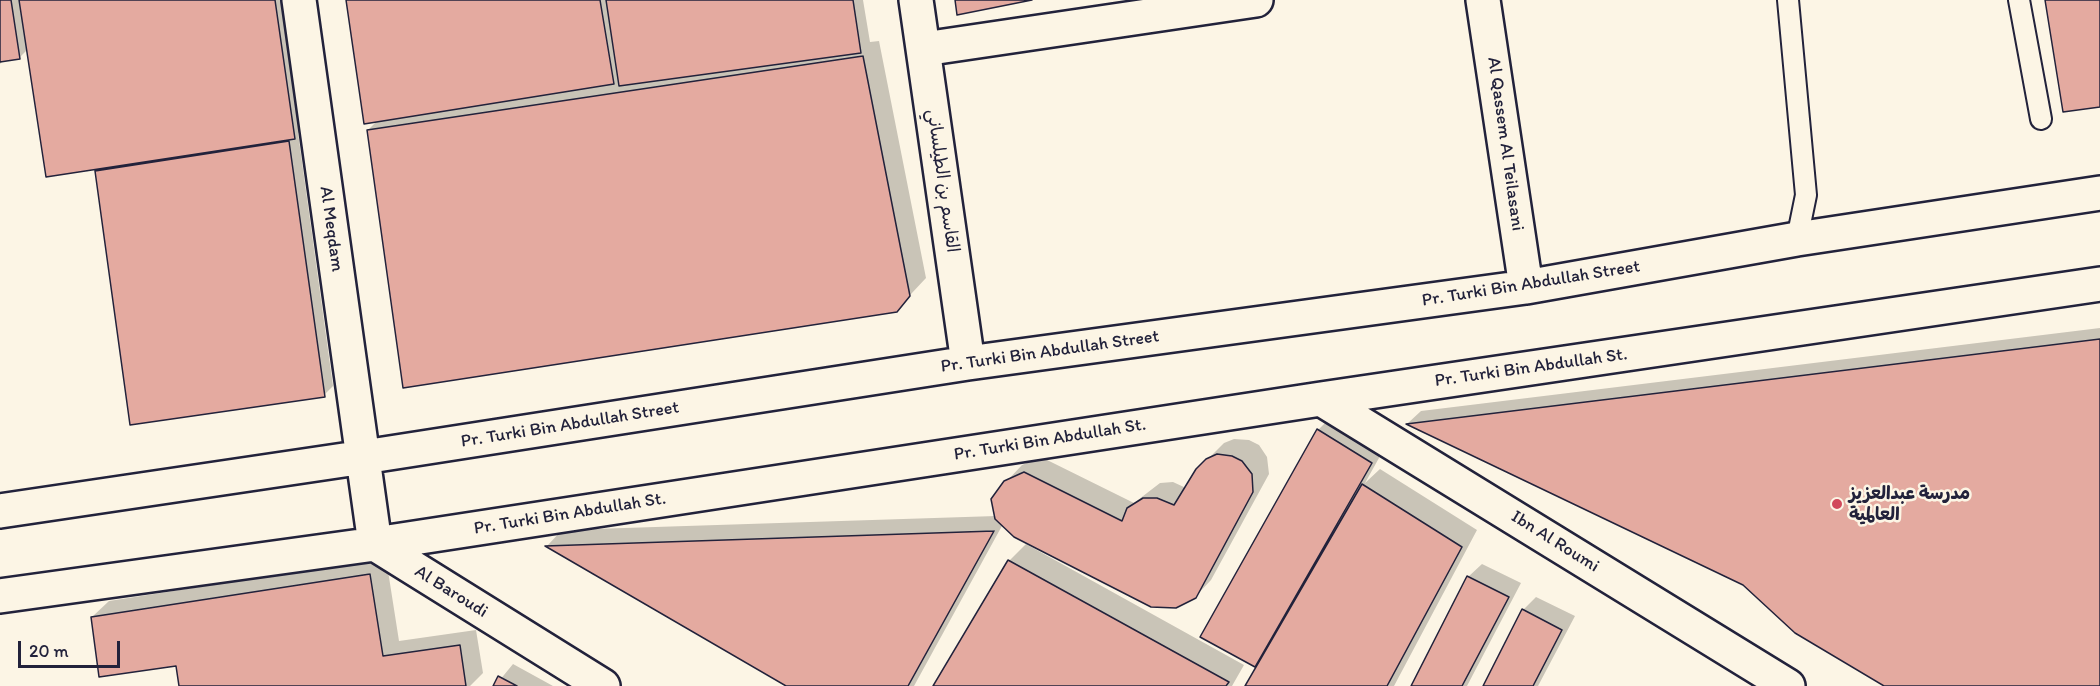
<!DOCTYPE html>
<meta charset="utf-8">
<style>
body{margin:0}
#map{position:relative;width:2100px;height:686px;overflow:hidden;background:#fcf5e5;font-family:Itim,sans-serif}
canvas{display:block}
.scale{position:absolute;left:18px;top:641px;width:102px;height:27px;box-sizing:border-box;border:3px solid #22223b;border-top:0;padding-left:8px;font-size:18px;line-height:21px;white-space:nowrap;color:#22223b;-webkit-text-stroke:4px #fcf5e5;paint-order:stroke}
</style>
<div id="map">
<canvas width="2100" height="686"></canvas>
<div class="scale">20 m</div>
</div>
<script>
const ctx = document.querySelector('canvas').getContext('2d');
ctx.lineJoin = 'round';
function fillPath(path, color) { ctx.fillStyle = color; ctx.fill(path, 'evenodd'); }
const shape = rows => new Path2D(rows.map(r => 'M' + r).join(''));
function stroke(path, color, width, dash) { ctx.strokeStyle = color; ctx.lineWidth = width; ctx.lineCap = dash ? 'butt' : 'round'; ctx.setLineDash(dash || []); ctx.stroke(path); }
function write(font, color, halo, rows, align = 'center') {
  ctx.font = font + ' Itim,"Playpen Sans Arabic",sans-serif'; ctx.lineWidth = 5; ctx.setLineDash([]); ctx.textBaseline = 'middle'; ctx.strokeStyle = halo; ctx.fillStyle = color; for (const [text, x, y, turn = 0] of rows) {
    ctx.save(); ctx.translate(x, y); ctx.rotate((+turn || 0) * Math.PI / 180); ctx.textAlign = isNaN(turn) ? turn : align; if (halo) ctx.strokeText(text, 0, 0); ctx.fillText(text, 0, 0); ctx.restore();
  }
}
fillPath(shape([
 [0,0,293,0,310,121,298,133,333,386,324,395,97,171,101,166,28,49,20,57,4,60,0,64],
 [347,0,863,0,870,42,879,41,926,278,896,310,368,130,378,120],
 [2100,328,2100,686,1885,686,1744,584,1408,423,1421,411],
 [1331,417,1384,449,1365,483,1380,469,1477,530,1394,686,1247,686,1263,656,1254,665,1318,430],
 [1234,439,1249,440,1259,445,1267,457,1269,474,1211,580,1195,597,1003,524,914,686,789,686,547,546,562,530,996,516,1006,482,1022,465,1041,457,1134,503,1160,483,1173,482,1186,488,1197,470,1224,443],
 [1026,544,1244,665,1232,686,934,686,1009,561],
 [386,558,399,641,476,630,483,673,470,686,181,686,178,664,92,617,109,601],
 [1482,564,1521,583,1467,686,1413,686,1468,577],
 [1536,597,1575,616,1538,686,1484,686,1523,610],
 [513,664,553,686,495,686]
]), '#0003');
const building = shape([
 [0,0,11,0,20,59,0,62,0,0],
 [19,0,275,0,295,139,46,177,19,0],
 [346,0,600,0,614,84,364,124,346,0],
 [606,0,853,0,861,53,619,86,606,0],
 [955,0,1032,0,957,15,955,0],
 [2045,0,2100,0,2100,107,2063,112,2045,0],
 [863,56,910,296,897,312,403,388,367,130,863,56],
 [289,141,325,397,130,425,95,171,289,141],
 [2100,339,2100,686,1884,686,1795,633,1743,585,1406,424,2100,339],
 [1317,429,1372,463,1255,667,1200,637,1317,429],
 [1217,454,1232,456,1242,461,1252,474,1253,492,1196,598,1176,608,1151,607,1014,537,995,519,991,499,1004,481,1024,472,1122,521,1127,508,1143,498,1157,498,1174,505,1196,469,1206,459,1217,454],
 [1362,484,1462,547,1387,686,1245,686,1362,484],
 [994,531,908,686,786,686,545,546,994,531],
 [1008,560,1229,682,1226,686,933,686,1008,560],
 [370,574,383,656,460,645,466,686,179,686,176,666,99,677,91,617,370,574],
 [1467,576,1509,597,1462,686,1411,686,1467,576],
 [1522,609,1562,630,1533,686,1483,686,1522,609],
 [498,676,517,686,493,686,498,676]
]);
fillPath(building, '#e4aaa0');
stroke(building, '#22223b', 1.5);
const service = shape([
 [1788,0,1806,195,1797,239],
 [2019,0,2041,119]
]);
const minor = shape([
 [299,0,375,544,603,686],
 [916,0,968,363],
 [1483,0,1526,287],
 [924,49,1256,0],
 [1321,399,1788,686],
 [0,511,364,457,968,363,1526,287,1797,239,2100,193],
 [0,596,375,544,1321,399,2100,284]
]);
stroke(service, '#22223b', 24);
stroke(minor, '#22223b', 38);
stroke(service, '#fcf5e5', 20);
stroke(minor, '#fcf5e5', 33);
for (const [x, y, r, color] of [
 [1837,504,6,"#d1495b"]
]) { const dot = new Path2D(); dot.arc(x, y, r, 0, 2 * Math.PI); ctx.fillStyle = color; ctx.fill(dot); stroke(dot, '#fcf5e5', 2); }
write('18px', '#22223b', '#fcf5e5', [
 ["Al Qassem Al Teilasani",1505,144,82],
 ["القاسم بن الطيلساني",942,181,82],
 ["Al Meqdam",331,229,82],
 ["Pr. Turki Bin Abdullah Street",1531,284,-9],
 ["Pr. Turki Bin Abdullah Street",1050,352,-8],
 ["Pr. Turki Bin Abdullah St.",1531,368,-8],
 ["Pr. Turki Bin Abdullah Street",570,425,-9],
 ["Pr. Turki Bin Abdullah St.",1050,440,-9],
 ["Pr. Turki Bin Abdullah St.",570,514,-9],
 ["Ibn Al Roumi",1555,542,32],
 ["Al Baroudi",451,592,32]
]);
write('bold 18px', '#22223b', '#fcf5e5', [
 ["مدرسة عبدالعزيز",1849,494],
 ["العالمية",1849,515]
], 'left');
</script>
